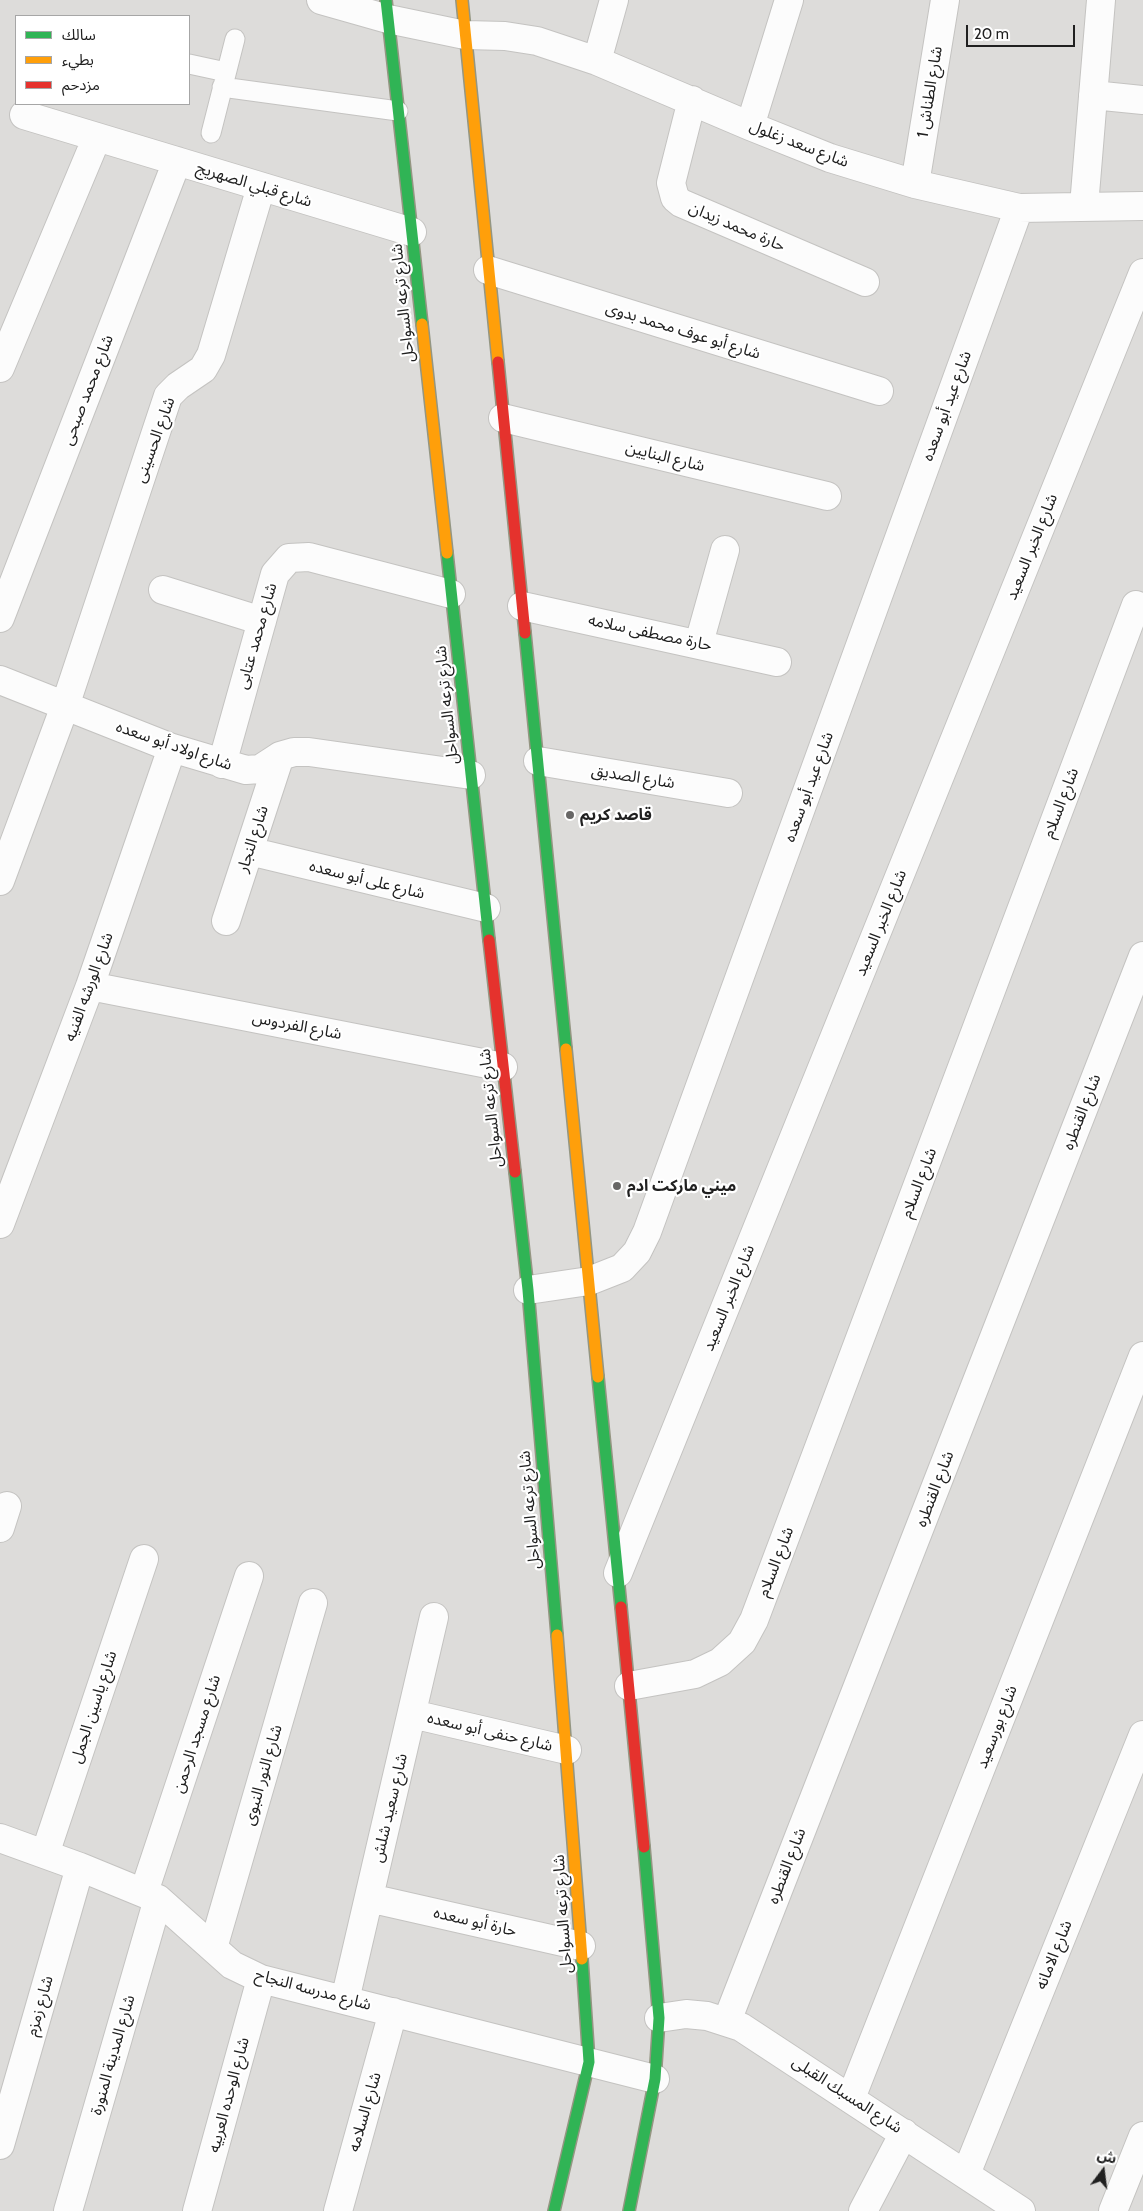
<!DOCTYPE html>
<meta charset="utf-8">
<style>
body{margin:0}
#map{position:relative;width:1143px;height:2211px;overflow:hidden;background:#eeece9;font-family:Cabin,"Noto Sans Arabic",sans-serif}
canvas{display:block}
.legend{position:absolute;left:15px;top:15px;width:175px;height:90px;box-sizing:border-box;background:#fff;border:1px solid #a6a6a6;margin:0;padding:6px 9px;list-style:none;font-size:15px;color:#202020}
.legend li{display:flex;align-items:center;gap:10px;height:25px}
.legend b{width:25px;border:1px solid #a6a6a6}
.north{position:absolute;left:1078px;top:2146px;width:50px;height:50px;-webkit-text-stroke:4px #fff;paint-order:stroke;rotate:15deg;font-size:14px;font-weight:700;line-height:20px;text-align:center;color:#202020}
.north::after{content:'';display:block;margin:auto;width:18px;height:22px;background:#202020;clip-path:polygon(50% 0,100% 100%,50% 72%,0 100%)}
.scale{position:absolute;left:966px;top:25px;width:109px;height:22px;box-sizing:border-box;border:2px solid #202020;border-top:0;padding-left:6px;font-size:15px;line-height:18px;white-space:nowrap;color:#202020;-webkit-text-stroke:4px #fff;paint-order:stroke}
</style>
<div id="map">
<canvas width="1143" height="2211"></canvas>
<ul class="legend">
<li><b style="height:6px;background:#30b455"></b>سالك</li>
<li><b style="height:6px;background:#ff9f0a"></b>بطيء</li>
<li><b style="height:6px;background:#e5322d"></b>مزدحم</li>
</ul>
<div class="north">ش</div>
<div class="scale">20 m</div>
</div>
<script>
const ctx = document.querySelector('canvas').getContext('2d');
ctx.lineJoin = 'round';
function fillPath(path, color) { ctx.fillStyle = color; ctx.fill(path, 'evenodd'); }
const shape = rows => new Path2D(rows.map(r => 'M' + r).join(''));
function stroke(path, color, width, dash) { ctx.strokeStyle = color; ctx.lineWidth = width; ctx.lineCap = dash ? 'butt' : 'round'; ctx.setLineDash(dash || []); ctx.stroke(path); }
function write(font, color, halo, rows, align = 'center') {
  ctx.font = font + ' Cabin,"Noto Sans Arabic",sans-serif'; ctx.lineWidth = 4.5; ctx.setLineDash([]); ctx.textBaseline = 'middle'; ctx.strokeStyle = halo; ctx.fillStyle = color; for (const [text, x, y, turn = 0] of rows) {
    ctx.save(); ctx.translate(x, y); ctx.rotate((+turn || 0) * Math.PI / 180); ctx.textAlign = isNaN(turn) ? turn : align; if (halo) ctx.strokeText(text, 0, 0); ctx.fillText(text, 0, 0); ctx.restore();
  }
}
fillPath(shape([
 [0,0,1143,0,1143,2211,0,2211],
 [16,16,189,16,189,104,16,104]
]), '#dddcda');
const lane = shape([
 [189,64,226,72],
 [222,87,398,111],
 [211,133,235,39]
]);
const street = shape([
 [321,0,388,19,465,35,505,36,537,41,597,61,750,126,830,158,915,184,1019,208,1143,206],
 [597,61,614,0],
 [1093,95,1143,100],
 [692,100,671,183,675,198,681,203,865,282],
 [24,115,412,232],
 [750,126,789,0],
 [915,184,945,0],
 [1084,206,1101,0],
 [488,270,879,391],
 [0,368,97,137],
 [503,418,827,496],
 [163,590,262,621],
 [522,606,777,662],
 [0,618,177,161],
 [699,643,725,550],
 [0,680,172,748,246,770,260,769,280,756,294,752,309,752,471,775],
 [538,761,728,793],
 [222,764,275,574,289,558,309,557,451,594],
 [249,851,486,908],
 [0,881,65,706,168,396,178,386,203,369,211,355,261,187],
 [226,921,280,756],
 [90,986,503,1067],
 [0,1224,90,986,172,748],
 [528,1290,589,1281,622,1268,637,1252,647,1232,1019,208],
 [0,1528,7,1506],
 [618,1573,1143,273],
 [629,1686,695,1674,720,1662,742,1642,754,1620,1136,605],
 [412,1714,567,1750],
 [0,1838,80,1867,158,1899,232,1965,261,1979,655,2079],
 [45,1854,144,1559],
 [144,1892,249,1576],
 [369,1898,581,1946],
 [213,1948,313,1603],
 [345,2000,434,1617],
 [659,2018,686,2014,707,2016,741,2027,1021,2211],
 [727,2021,1143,956],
 [851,2098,1143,1356],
 [0,2145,80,1867],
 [966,2174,1143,1735],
 [68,2211,158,1899],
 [197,2211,261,1979],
 [338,2211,393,2012],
 [863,2211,904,2133],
 [1113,2211,1143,2136]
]);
const fast = shape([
 [386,0,422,324],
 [447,553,489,940],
 [525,633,566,1049],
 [515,1172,528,1290,557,1635],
 [598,1377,621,1607],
 [554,2211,589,2062,582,1959],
 [629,2211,655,2079,659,2018,644,1847]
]);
const slow = shape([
 [462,0,498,362],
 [422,324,447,553],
 [566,1049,598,1377],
 [557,1635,582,1959]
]);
const jam = shape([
 [498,362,525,633],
 [489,940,515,1172],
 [621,1607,644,1847]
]);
stroke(lane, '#c4c3c1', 21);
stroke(street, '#c4c3c1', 30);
stroke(fast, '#949682', 14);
stroke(slow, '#949682', 14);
stroke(jam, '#949682', 14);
stroke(lane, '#fcfcfc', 19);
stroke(street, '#fcfcfc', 28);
stroke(fast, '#30b455', 11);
stroke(slow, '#ff9f0a', 11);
stroke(jam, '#e5322d', 11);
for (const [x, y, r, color] of [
 [570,815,5,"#686766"],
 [617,1186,5,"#686766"]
]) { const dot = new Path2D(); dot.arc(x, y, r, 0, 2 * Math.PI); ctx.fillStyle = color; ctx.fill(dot); stroke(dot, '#fff', 2); }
write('16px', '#202020', '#fff', [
 ["شارع الطناش 1",930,92,-81],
 ["شارع سعد زغلول",799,144,21],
 ["شارع قبلي الصهريج",254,185,17],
 ["حارة محمد زيدان",737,227,23],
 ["شارع ترعه السواحل",403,303,-96],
 ["شارع أبو عوف محمد بدوى",683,331,17],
 ["شارع محمد صبحى",88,390,-69],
 ["شارع عيد أبو سعده",947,406,-70],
 ["شارع الحسينى",155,440,-70],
 ["شارع البنايين",665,457,14],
 ["شارع الخبر السعيد",1032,547,-68],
 ["حارة مصطفى سلامه",650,633,12],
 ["شارع محمد عتابى",257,636,-74],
 ["شارع ترعه السواحل",447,705,-96],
 ["شارع اولاد أبو سعده",174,746,19],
 ["شارع الصديق",633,777,9],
 ["شارع عيد أبو سعده",809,787,-70],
 ["شارع السلام",1061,803,-69],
 ["شارع النجار",253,839,-72],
 ["شارع على أبو سعده",367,880,14],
 ["شارع الخبر السعيد",881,923,-68],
 ["شارع الورشه الفنيه",89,987,-70],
 ["شارع الفردوس",297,1026,11],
 ["شارع ترعه السواحل",491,1108,-96],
 ["شارع القنطره",1082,1112,-69],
 ["شارع السلام",919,1183,-69],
 ["شارع الخبر السعيد",729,1298,-68],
 ["شارع القنطره",935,1489,-69],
 ["شارع ترعه السواحل",530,1510,-95],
 ["شارع السلام",776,1562,-69],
 ["شارع ياسين الجمل",94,1707,-72],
 ["شارع بورسعيد",997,1727,-69],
 ["شارع حنفى أبو سعده",490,1732,13],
 ["شارع مسجد الرحمن",197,1734,-72],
 ["شارع النور النبوى",263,1775,-74],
 ["شارع سعيد شلش",390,1808,-77],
 ["شارع القنطره",787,1866,-69],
 ["شارع ترعه السواحل",563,1914,-94],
 ["حارة أبو سعده",475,1922,13],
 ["شارع الامانه",1054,1955,-68],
 ["شارع مدرسه النجاح",313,1990,15],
 ["شارع زمزم",40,2006,-74],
 ["شارع المدينة المنورة",113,2055,-74],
 ["شارع الوحده العربيه",229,2095,-75],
 ["شارع المسبك القبلى",847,2095,33],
 ["شارع السلامه",365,2112,-74]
]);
write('bold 16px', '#202020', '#fff', [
 ["قاصد كريم",580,815],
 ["ميني ماركت ادم",627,1186]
], 'left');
</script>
